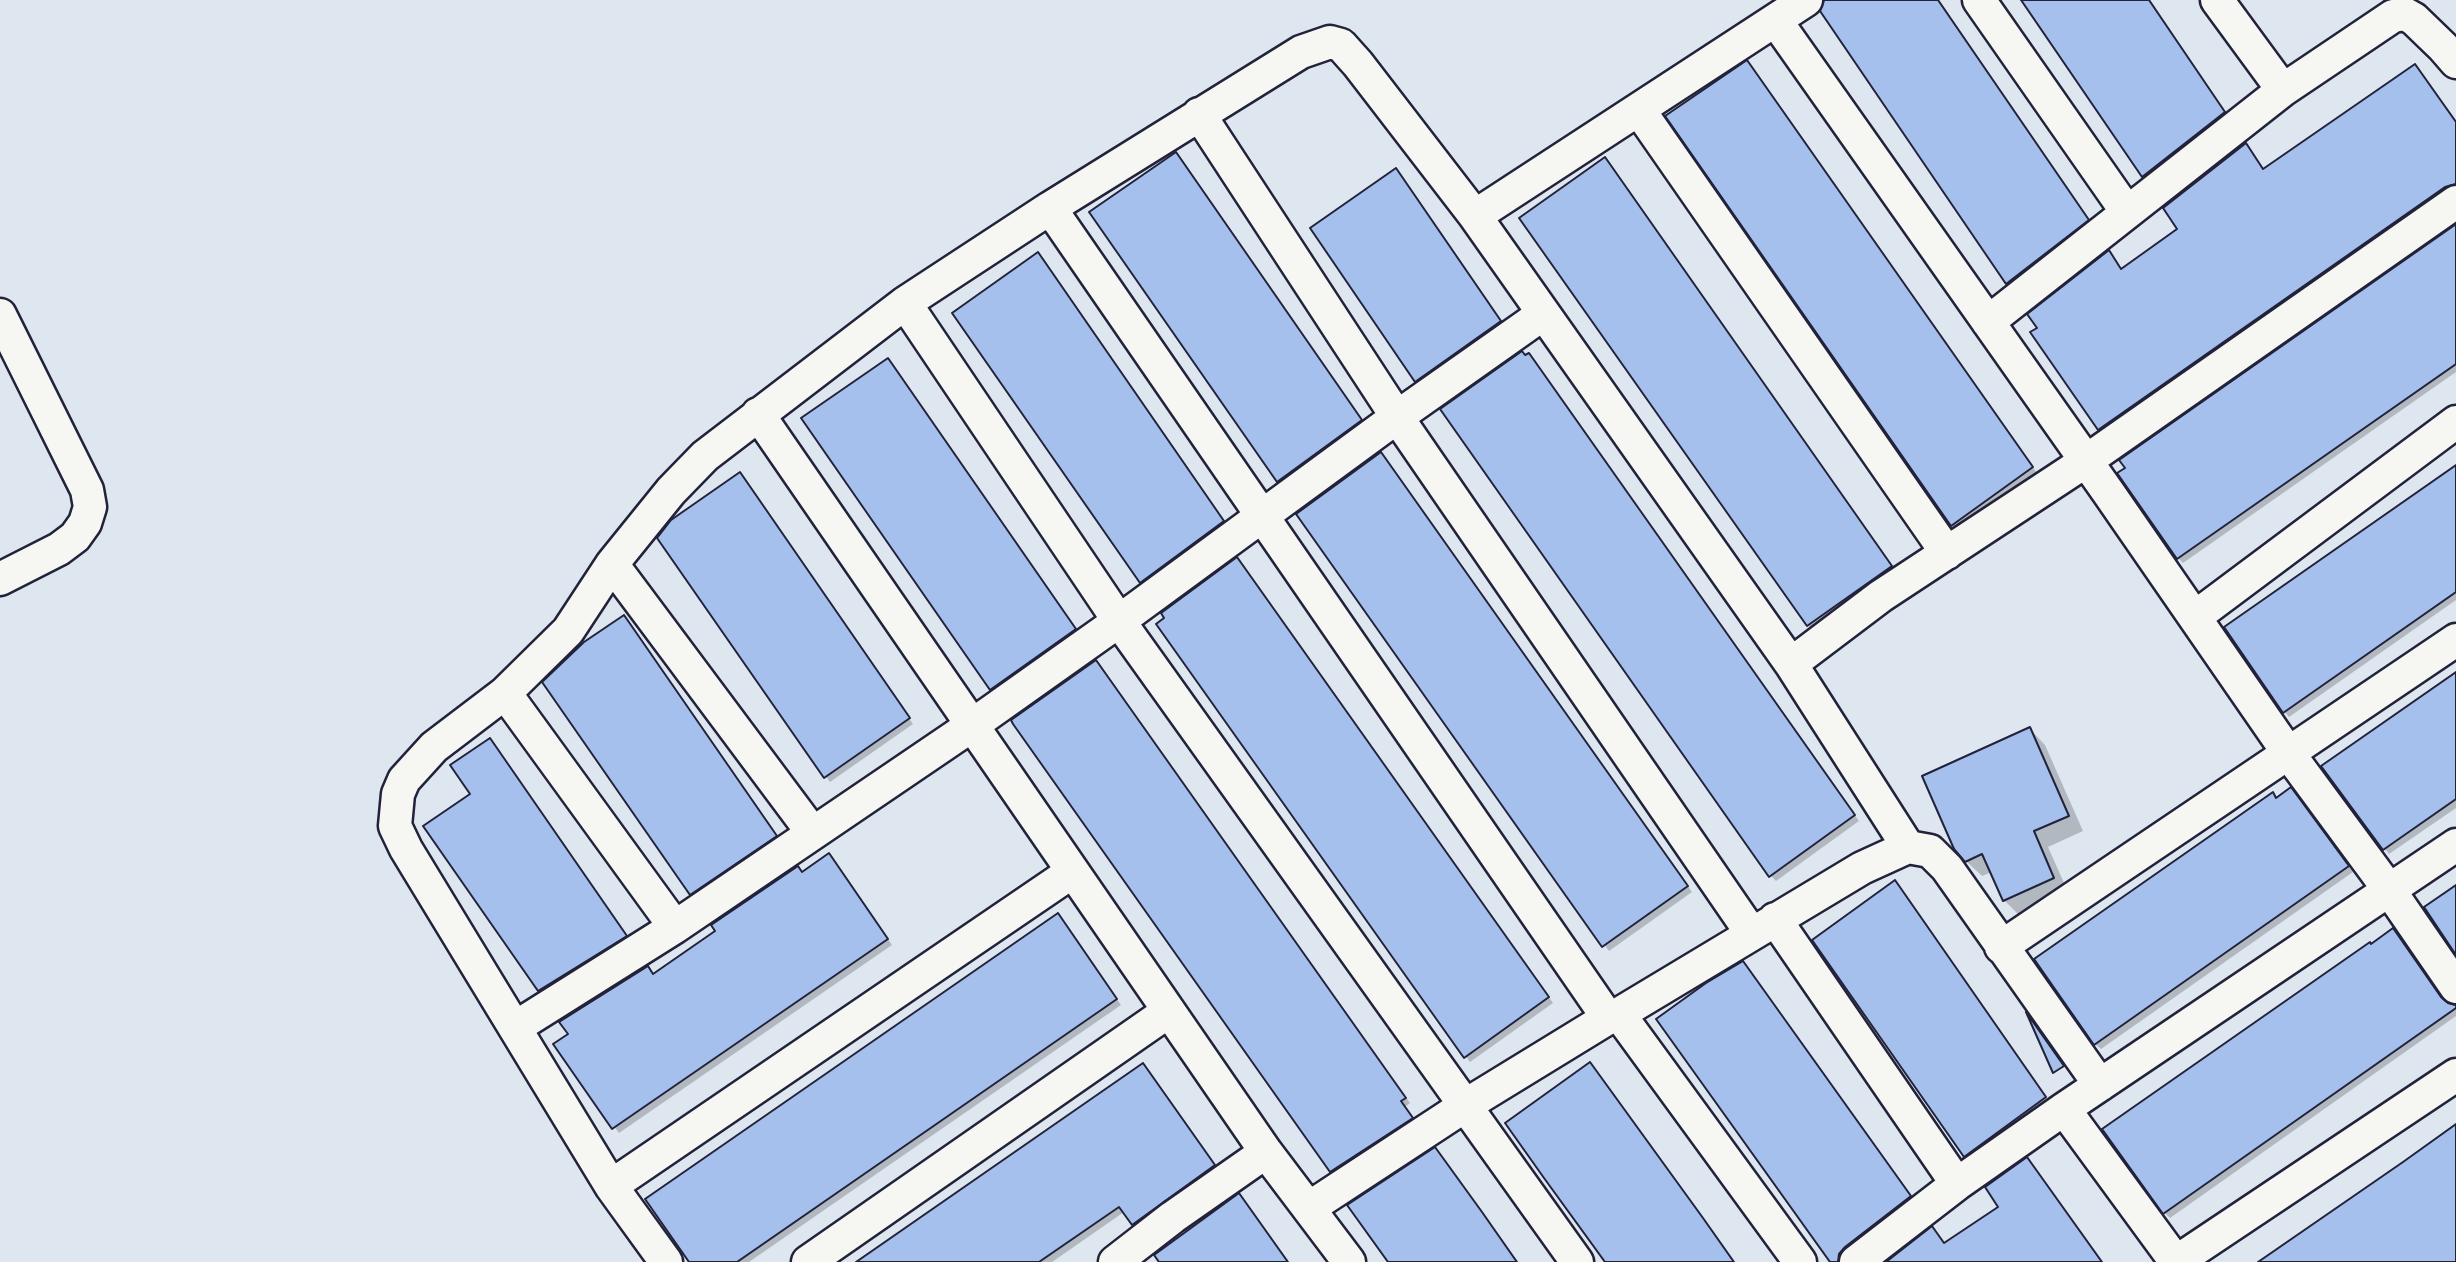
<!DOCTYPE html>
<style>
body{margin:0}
canvas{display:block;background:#dee6f0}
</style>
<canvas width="2456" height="1262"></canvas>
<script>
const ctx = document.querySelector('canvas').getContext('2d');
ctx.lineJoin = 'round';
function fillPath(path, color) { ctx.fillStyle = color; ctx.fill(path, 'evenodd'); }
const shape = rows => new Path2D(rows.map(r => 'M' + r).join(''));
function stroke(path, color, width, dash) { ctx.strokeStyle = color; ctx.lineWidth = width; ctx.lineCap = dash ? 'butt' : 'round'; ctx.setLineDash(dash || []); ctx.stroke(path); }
fillPath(shape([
 [1829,0,1938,0,2092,225,2013,288,1822,11],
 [2023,0,2148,0,2229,118,2149,181],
 [1747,62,2037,473,1957,530,1952,525],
 [2415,66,2456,122,2456,190,2105,434,2100,429,2109,253,2122,270,2180,230,2246,145,2264,170],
 [1180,159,1366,426,1284,486,1092,212],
 [1610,165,1896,571,1813,630,1808,625],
 [1401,176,1505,327,1422,386,1416,381],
 [2456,227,2456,372,2183,563,2178,558,2127,469],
 [1043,260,1228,527,1146,587,1141,582],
 [1534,360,1859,821,1776,881,1771,876],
 [893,366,1079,635,996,694,991,689],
 [1385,459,1692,892,1609,951,1298,514],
 [2456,467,2456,600,2289,717,2284,711],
 [744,480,913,724,830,782,659,538],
 [1237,559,1553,1003,1470,1062,1159,624],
 [629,622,781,841,696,899,691,893],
 [1101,667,1410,1103,1405,1107,1417,1124,1337,1176,1332,1171],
 [2456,674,2456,808,2389,854,2323,767],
 [2030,729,2045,745,2083,831,2048,847,2069,894,2020,916,2004,900,1992,872,1982,876,1966,861],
 [495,745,630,941,545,995,426,826,472,794],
 [2272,794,2277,799,2296,795,2353,872,2101,1049,2095,1044],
 [833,860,892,945,619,1133,555,1044,570,1034,647,968,654,976,803,873],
 [1900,887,2049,1102,1970,1161,1965,1156],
 [1063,921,1121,1005,749,1262,691,1262],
 [1748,968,1915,1202,1844,1262,1832,1262],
 [2444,1003,2456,1006,2456,1016,2170,1218,2165,1213],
 [1148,1071,1219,1171,1139,1229,1124,1212,1052,1262,859,1262]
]), '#0003');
const building = shape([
 [1824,0,1938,0,2089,220,2006,284,1820,11,1824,0],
 [2021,0,2149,0,2225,112,2142,177,2021,0],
 [1747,60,2033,467,1951,526,1665,116,1747,60],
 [2415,64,2456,122,2456,184,2445,187,2098,430,2030,332,2037,328,2027,314,2109,250,2121,269,2177,229,2163,208,2246,143,2263,169,2415,64],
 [1176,152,1362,420,1277,482,1089,212,1176,152],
 [1605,157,1892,566,1807,626,1519,218,1605,157],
 [1396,168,1501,321,1415,382,1310,228,1396,168],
 [2456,224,2456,364,2177,559,2117,473,2125,468,2119,460,2456,224],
 [1038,252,1224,521,1140,583,952,313,1038,252],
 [1522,351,1525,355,1529,353,1855,815,1769,877,1440,409,1522,351],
 [888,358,1076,629,990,690,801,418,888,358],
 [1381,452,1688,886,1602,947,1296,514,1381,452],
 [2456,465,2456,592,2283,713,2224,627,2456,465],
 [740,472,910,718,824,778,657,538,671,520,740,472],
 [1237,557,1549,997,1464,1058,1156,624,1164,618,1161,613,1237,557],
 [624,615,777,836,690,895,542,682,584,642,624,615],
 [1096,660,1406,1098,1401,1101,1413,1118,1330,1172,1013,724,1011,720,1096,660],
 [2456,672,2456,799,2383,850,2321,766,2456,672],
 [2030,727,2069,816,2034,831,2054,878,2003,901,1982,854,1965,862,1954,849,1922,776,2030,727],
 [490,738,627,936,538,991,423,826,470,794,450,765,490,738],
 [2291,787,2349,866,2094,1045,2034,959,2273,792,2276,798,2291,787],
 [829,853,888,939,612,1129,553,1044,568,1034,559,1022,648,966,653,974,715,931,711,925,798,866,802,872,829,853],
 [1895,880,2046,1097,1964,1157,1812,940,1895,880],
 [2456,885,2456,955,2424,907,2456,885],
 [1058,913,1117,999,737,1262,689,1262,645,1199,1058,913],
 [2393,928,2441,997,2448,1003,2456,1005,2456,1008,2163,1214,2102,1129,2370,942,2371,944,2393,928],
 [1743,961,1911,1196,1845,1247,1839,1254,1838,1262,1830,1262,1656,1019,1706,983,1743,961],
 [2026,1012,2064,1066,2053,1073,2026,1012],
 [1590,1062,1703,1218,1734,1262,1605,1262,1544,1178,1505,1123,1590,1062],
 [1143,1063,1215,1165,1132,1225,1119,1207,1039,1262,856,1262,1143,1063],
 [2456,1124,2456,1262,2258,1262,2403,1162,2456,1124],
 [1435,1147,1482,1212,1517,1262,1388,1262,1347,1205,1435,1147],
 [2027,1157,2102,1262,1886,1262,1932,1226,1944,1243,1998,1207,1985,1187,2027,1157],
 [1239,1193,1288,1262,1159,1262,1154,1255,1239,1193]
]);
fillPath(building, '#a6c0ed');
stroke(building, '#22223b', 2);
const street = shape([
 [1979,0,2127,212],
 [2217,0,2283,90],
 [1776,21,2108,492,2289,754,2390,891,2456,987],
 [1639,110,1947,553],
 [1199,114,1397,417,1752,934],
 [1050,208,1608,1018],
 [1475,216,1806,0],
 [905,303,1119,621,1577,1262],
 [0,315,87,490,90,507,85,523,75,537,59,549,0,579],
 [1988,322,2283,90,2393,16,2405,14,2414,19,2443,47,2456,62],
 [758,414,1266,1152,1349,1262],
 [612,564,812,832],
 [2195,617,2456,422],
 [1791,664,1908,847],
 [505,693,675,927],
 [1775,919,1957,1184],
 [2001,947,2456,640],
 [1619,1014,1800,1262],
 [516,1027,675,927,971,726,1119,621,1397,417,1543,314],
 [2064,1109,2176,1262],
 [611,1186,1072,872],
 [1309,1208,1466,1105,1608,1018,1619,1014,1862,868,1908,847,1930,851,1947,868,2100,1085],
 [666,1262,611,1186,406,849,395,826,398,794,404,780,434,747,505,693,568,631,612,564,671,491,705,456,905,303,1050,208,1301,52,1330,42,1341,45,1358,64,1475,216,1791,664,1881,596,2086,461,2456,202],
 [808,1262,1169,1011],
 [1115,1262,1173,1217,1266,1152],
 [1856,1262,1957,1184,2064,1109,2456,845],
 [2176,1262,2456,1075]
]);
stroke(street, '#22223b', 37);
stroke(street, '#f6f6f2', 32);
</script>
